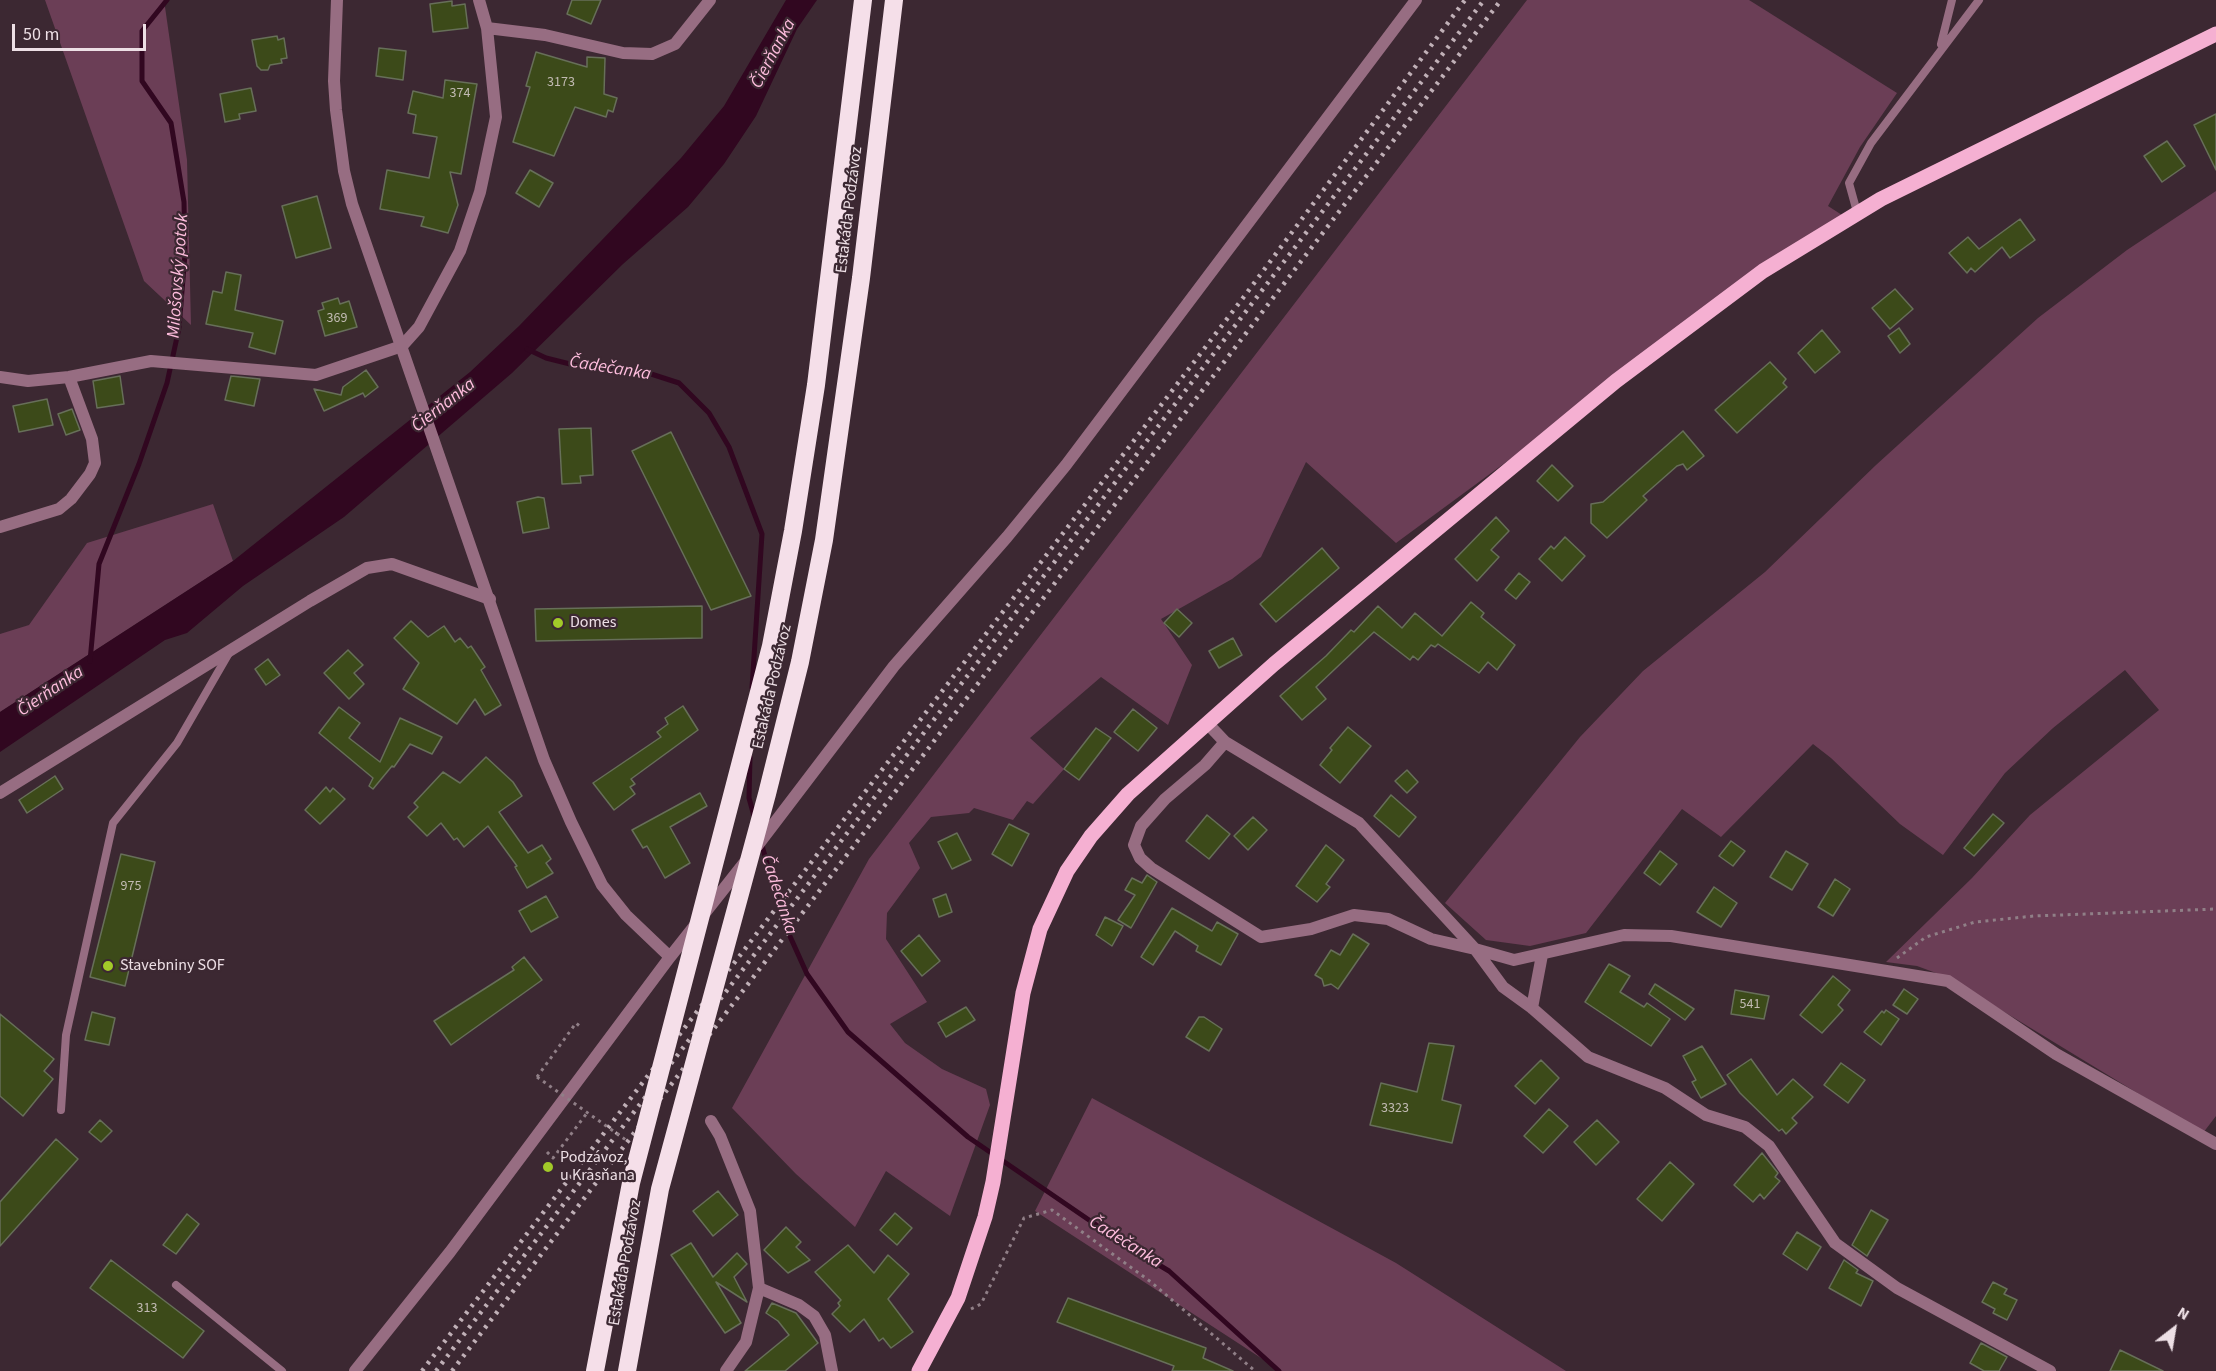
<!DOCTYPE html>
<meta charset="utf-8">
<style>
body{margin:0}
#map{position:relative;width:2216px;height:1371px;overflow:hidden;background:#3c2832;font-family:"Source Sans 3",sans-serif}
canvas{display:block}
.north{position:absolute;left:2144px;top:1299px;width:60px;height:60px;-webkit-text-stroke:4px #3c2832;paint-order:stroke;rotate:31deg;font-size:16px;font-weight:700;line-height:24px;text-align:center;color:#eddfe5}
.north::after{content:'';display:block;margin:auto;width:21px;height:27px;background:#eddfe5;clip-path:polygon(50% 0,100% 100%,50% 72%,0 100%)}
.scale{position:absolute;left:12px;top:24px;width:134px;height:27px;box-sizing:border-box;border:3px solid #eddfe5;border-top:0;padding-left:8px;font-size:18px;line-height:21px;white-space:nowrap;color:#eddfe5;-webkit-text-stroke:4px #3c2832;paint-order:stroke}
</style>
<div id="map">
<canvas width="2216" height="1371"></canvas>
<div class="north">N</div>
<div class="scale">50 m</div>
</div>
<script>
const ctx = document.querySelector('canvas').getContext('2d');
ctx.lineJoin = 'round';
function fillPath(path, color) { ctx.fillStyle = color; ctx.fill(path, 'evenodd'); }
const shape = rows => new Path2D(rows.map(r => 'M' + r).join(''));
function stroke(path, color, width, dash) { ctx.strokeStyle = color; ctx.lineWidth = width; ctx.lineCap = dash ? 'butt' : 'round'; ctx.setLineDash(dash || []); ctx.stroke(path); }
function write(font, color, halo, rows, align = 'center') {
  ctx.font = font + ' "Source Sans 3",sans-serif'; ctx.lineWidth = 4.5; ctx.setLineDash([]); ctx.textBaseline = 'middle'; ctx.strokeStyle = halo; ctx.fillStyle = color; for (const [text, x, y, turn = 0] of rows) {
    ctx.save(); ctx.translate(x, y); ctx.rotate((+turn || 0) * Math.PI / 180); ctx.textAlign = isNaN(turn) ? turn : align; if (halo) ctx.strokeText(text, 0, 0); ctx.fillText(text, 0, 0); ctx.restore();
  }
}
fillPath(shape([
 [45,0,164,0,187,160,191,325,144,281],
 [1527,0,1749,0,1897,93,1860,147,1828,206,1842,215,1396,543,1306,462,1261,557,1232,579,1161,619,1192,665,1168,725,1101,677,1030,738,1064,769,1033,804,1027,801,1013,820,974,808,969,813,931,817,909,843,920,868,887,913,886,939,927,1002,890,1024,905,1043,942,1069,986,1089,990,1105,950,1216,886,1171,855,1227,796,1174,732,1108,869,859],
 [2216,191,2216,1116,2203,1133,1947,977,1917,966,1886,962,1972,878,2030,815,2159,710,2125,670,2053,728,2005,773,1943,855,1900,824,1831,758,1813,744,1721,837,1682,809,1586,933,1530,946,1486,940,1445,903,1580,737,1643,671,1765,572,1876,465,2038,318,2127,250],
 [213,504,233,561,0,712,0,634,29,625,87,543],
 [1092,1098,1396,1263,1566,1371,1281,1371,1035,1211]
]), '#6b3e56');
fillPath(shape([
 [786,0,817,0,797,29,756,116,724,164,688,207,623,264,512,373,344,517,243,586,187,633,165,640,0,752,0,712,233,561,470,372,519,326,681,158,724,106]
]), '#310720');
stroke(shape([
 [527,349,546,358,578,366,648,373,679,383,709,413,729,447,762,534,752,688],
 [90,661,99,564,139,464,167,383,179,328,185,254,184,202,171,123,142,81,142,31,167,0],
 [750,757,749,798,754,816],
 [761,842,784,923,807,974,848,1032,968,1137,1124,1244,1169,1271,1279,1371]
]), '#310720', 5);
const building = shape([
 [572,0,601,0,591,24,567,14,572,0],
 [452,1,452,6,465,4,468,28,433,32,430,4,452,1],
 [277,36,278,40,284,38,287,58,281,59,282,63,270,65,268,70,261,70,257,66,252,40,277,36],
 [379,48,406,51,403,80,376,76,379,48],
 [536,52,587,67,587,57,605,58,604,94,617,98,613,112,608,110,606,117,575,107,554,156,513,142,530,87,526,86,536,52],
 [445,80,477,84,461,174,450,172,458,205,448,233,421,226,424,217,380,209,387,170,429,178,437,137,413,133,416,115,408,113,413,91,443,98,445,80],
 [251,88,256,111,239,114,240,119,225,122,220,94,251,88],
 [2216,114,2216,170,2194,125,2216,114],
 [2167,141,2185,166,2162,182,2144,156,2167,141],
 [530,170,553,183,539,207,516,193,530,170],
 [317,196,331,248,296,258,282,206,317,196],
 [2020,219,2035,240,2010,258,2002,247,1975,272,1971,268,1967,273,1949,253,1968,237,1979,249,2020,219],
 [226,272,241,275,235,310,283,321,275,354,249,347,253,333,206,324,213,291,222,293,226,272],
 [1895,289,1913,309,1890,329,1872,308,1895,289],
 [338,298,340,304,349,301,357,327,325,336,318,311,324,309,322,303,338,298],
 [1899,328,1910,344,1900,353,1888,336,1899,328],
 [1822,330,1840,352,1815,373,1798,353,1822,330],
 [1770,362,1786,379,1783,383,1787,387,1737,433,1715,410,1770,362],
 [366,370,378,387,365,397,363,393,324,411,314,389,341,395,343,387,366,370],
 [120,376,124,404,97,408,93,381,120,376],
 [231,376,260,379,254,406,225,400,231,376],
 [47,399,53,425,19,432,13,406,47,399],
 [72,409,80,430,66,435,58,414,72,409],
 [591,428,593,475,580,476,581,483,562,484,559,429,591,428],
 [1683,431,1704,456,1687,470,1683,464,1677,466,1643,496,1647,500,1607,538,1591,523,1591,504,1603,502,1683,431],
 [671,432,728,549,751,596,711,610,632,451,671,432],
 [1552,465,1573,486,1558,501,1537,481,1552,465],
 [538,497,544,498,549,528,523,533,517,502,538,497],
 [1496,517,1509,531,1491,550,1499,557,1477,581,1455,559,1496,517],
 [1565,537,1585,556,1562,581,1539,559,1551,546,1554,549,1565,537],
 [1322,548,1339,568,1276,622,1260,604,1322,548],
 [1519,573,1530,582,1516,599,1505,590,1519,573],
 [1471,602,1484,613,1481,617,1515,645,1497,670,1488,662,1479,673,1438,644,1435,647,1431,645,1418,660,1413,656,1410,660,1374,632,1316,687,1326,699,1302,720,1280,696,1326,656,1351,630,1354,632,1378,606,1402,628,1415,613,1442,636,1471,602],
 [702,606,702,638,536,641,535,609,702,606],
 [1177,609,1192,623,1179,637,1164,623,1177,609],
 [411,621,428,637,444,626,455,642,460,638,468,648,471,646,485,667,481,670,501,705,485,715,475,699,457,724,403,689,419,663,394,638,411,621],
 [1233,638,1242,655,1219,668,1209,651,1233,638],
 [348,650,363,665,354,673,364,684,349,699,324,673,348,650],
 [268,659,280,675,266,685,255,669,268,659],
 [683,706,698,730,631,779,635,784,630,787,635,794,614,810,593,783,661,737,657,732,668,724,665,718,683,706],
 [339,707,360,723,349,738,380,762,400,718,442,737,432,754,410,744,394,767,392,766,373,789,369,786,373,778,319,733,339,707],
 [1133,709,1157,728,1138,751,1114,732,1133,709],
 [1348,727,1371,746,1340,783,1320,765,1332,750,1330,748,1348,727],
 [1096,728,1111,738,1079,780,1064,769,1096,728],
 [486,757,513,782,522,796,499,812,528,853,542,845,551,859,546,863,553,873,527,888,515,867,517,866,488,826,464,847,457,838,454,840,441,823,427,836,408,817,418,807,414,803,443,772,460,783,486,757],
 [1407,770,1418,782,1407,793,1395,781,1407,770],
 [55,776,63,789,27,813,19,800,55,776],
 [326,787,330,792,333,788,345,799,320,824,305,810,326,787],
 [700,793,707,806,670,827,690,863,665,878,647,846,643,848,632,830,700,793],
 [1391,795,1416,817,1399,837,1374,816,1391,795],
 [1993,814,2004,823,1974,856,1964,848,1993,814],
 [1207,815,1230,834,1209,859,1186,841,1207,815],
 [1253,817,1267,830,1248,850,1234,836,1253,817],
 [1009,824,1029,834,1012,866,992,854,1009,824],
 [957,833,971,860,952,869,938,842,957,833],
 [1731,841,1745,851,1733,866,1719,856,1731,841],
 [1326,845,1344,860,1326,884,1330,887,1317,902,1296,886,1326,845],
 [1660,851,1677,864,1660,885,1644,873,1660,851],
 [1786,851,1808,864,1792,890,1770,877,1786,851],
 [121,854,155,862,125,986,90,977,121,854],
 [1147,875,1157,882,1131,928,1118,920,1135,895,1125,890,1132,878,1142,883,1147,875],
 [1835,879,1850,889,1833,916,1818,907,1835,879],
 [1714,887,1737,903,1721,927,1697,912,1714,887],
 [946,894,952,912,939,917,933,899,946,894],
 [546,896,558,917,531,932,519,911,546,896],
 [1172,908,1212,931,1217,922,1238,934,1221,965,1196,951,1198,946,1175,931,1153,965,1141,957,1172,908],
 [1105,917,1123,926,1112,946,1096,935,1105,917],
 [1353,934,1369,944,1338,989,1331,984,1324,986,1322,979,1315,975,1331,950,1340,955,1353,934],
 [919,935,940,961,922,976,901,951,919,935],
 [524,957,542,980,451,1045,434,1021,514,970,512,967,524,957],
 [1609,964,1630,976,1620,992,1644,1007,1647,1003,1670,1019,1651,1046,1585,1002,1609,964],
 [1833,976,1850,990,1838,1005,1843,1010,1822,1033,1800,1015,1833,976],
 [1655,984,1694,1009,1685,1020,1649,994,1655,984],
 [1904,989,1918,999,1907,1014,1893,1005,1904,989],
 [1735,990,1769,996,1764,1019,1731,1014,1735,990],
 [966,1007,975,1020,946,1037,938,1023,966,1007],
 [1886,1010,1899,1019,1881,1045,1864,1032,1882,1011,1884,1013,1886,1010],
 [92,1012,115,1018,109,1045,85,1040,92,1012],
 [0,1014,54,1059,44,1071,53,1079,23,1116,0,1096,0,1014],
 [1199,1017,1204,1017,1222,1029,1209,1051,1186,1037,1199,1017],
 [1429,1043,1454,1046,1442,1100,1461,1105,1452,1143,1370,1125,1381,1083,1417,1092,1429,1043],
 [1702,1046,1726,1084,1701,1098,1692,1082,1696,1080,1683,1056,1702,1046],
 [1751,1059,1777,1095,1793,1079,1813,1097,1792,1118,1797,1123,1786,1134,1782,1129,1779,1131,1740,1093,1727,1075,1751,1059],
 [1541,1060,1559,1078,1535,1104,1515,1086,1541,1060],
 [1841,1063,1865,1080,1848,1103,1824,1085,1841,1063],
 [1549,1109,1568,1126,1543,1153,1524,1136,1549,1109],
 [100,1120,112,1131,101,1142,89,1132,100,1120],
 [1597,1120,1619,1142,1596,1165,1574,1142,1597,1120],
 [56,1139,78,1159,0,1246,0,1202,56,1139],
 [1762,1153,1778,1173,1775,1177,1780,1181,1764,1199,1760,1194,1753,1202,1734,1185,1762,1153],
 [1670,1162,1694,1184,1662,1221,1637,1199,1670,1162],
 [718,1191,738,1215,713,1236,693,1211,718,1191],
 [1871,1210,1888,1220,1867,1256,1852,1245,1871,1210],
 [895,1213,912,1228,897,1245,880,1230,895,1213],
 [187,1214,199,1224,176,1254,163,1245,187,1214],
 [786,1227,801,1242,796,1247,810,1260,788,1273,764,1250,786,1227],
 [1797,1232,1821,1247,1807,1270,1783,1254,1797,1232],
 [691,1243,713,1277,737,1253,747,1264,734,1277,747,1302,716,1282,741,1323,725,1333,671,1255,691,1243],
 [848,1245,874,1273,888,1255,909,1274,888,1299,913,1332,891,1348,883,1338,879,1341,864,1319,850,1332,832,1314,840,1306,838,1303,841,1300,815,1272,848,1245],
 [111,1260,204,1331,183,1358,90,1288,111,1260],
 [1844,1260,1858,1270,1856,1273,1873,1281,1861,1306,1829,1288,1844,1260],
 [1993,1282,2007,1289,2004,1294,2017,1300,2007,1320,1993,1313,1995,1309,1982,1302,1993,1282],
 [1068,1298,1206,1348,1203,1358,1233,1371,1172,1371,1174,1366,1057,1322,1068,1298],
 [772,1303,796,1313,818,1343,785,1371,745,1371,789,1335,778,1321,766,1313,772,1303],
 [1981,1343,2007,1357,1999,1371,1984,1371,1970,1363,1981,1343],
 [2120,1350,2163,1371,2110,1371,2120,1350]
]);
fillPath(building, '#3c4a19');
stroke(building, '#676f59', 1.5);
stroke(shape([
 [1897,958,1926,937,1975,922,2034,916,2216,909],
 [537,1077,576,1023,582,1028],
 [547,1152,553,1158,587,1113],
 [971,1309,981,1304,1024,1218,1052,1210,1151,1282,1255,1371]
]), '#907f87', 3, [3, 4.5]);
stroke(shape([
 [1941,44,1952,0],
 [1857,212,1849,183,1871,143,1979,0],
 [61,1110,66,1035,113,823,177,743,229,653],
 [176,1285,282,1371]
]), '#976d82', 8);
stroke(shape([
 [487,28,545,35,623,53,652,54,675,44,710,0],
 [0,377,28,381,69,377,151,361,316,375,402,346,419,327,460,251,480,192,496,117,487,28,479,0],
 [0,527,59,509,71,499,90,474,95,463,92,439,69,377],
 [1207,723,1225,742,1359,823,1475,949,1514,960,1624,935,1671,936,1948,981,2056,1054,2216,1144],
 [1225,742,1205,765,1165,799,1141,826,1134,845,1140,858,1151,868,1261,937,1311,929,1354,915,1388,919,1431,939,1475,949,1503,987,1532,1008,1588,1057,1665,1088,1706,1115,1745,1127,1769,1146,1835,1243,1897,1288,2050,1371],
 [0,793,310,601,367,568,392,564,490,599],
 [1532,1008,1542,955],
 [711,1121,720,1136,750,1211,759,1288,746,1342,726,1371],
 [759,1288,799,1305,814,1316,825,1335,832,1371]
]), '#976d82', 12);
stroke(shape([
 [337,0,334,81,336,110,344,171,352,204,544,760,571,822,602,885,626,915,670,957],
 [757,846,894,666,1007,537,1066,465,1416,0],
 [355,1371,450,1252,670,957,745,862]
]), '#976d82', 12);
stroke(shape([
 [919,1371,958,1298,985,1217,993,1182,1023,993,1040,929,1067,871,1091,836,1128,794,1274,664,1616,381,1763,271,1881,199,2216,34]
]), '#f5b0d2', 15);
stroke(shape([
 [422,1371,1243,298,1465,0],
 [436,1371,1484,0],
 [452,1371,1501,0]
]), '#c0b0b7', 4.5, [3, 6]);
stroke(shape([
 [537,1077,626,1140]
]), '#907f87', 3, [3, 4.5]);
stroke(shape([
 [595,1371,631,1183,771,646,793,531,816,385,863,0],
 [627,1371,660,1189,767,794,800,662,824,540,861,278,894,0]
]), '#f5dfe9', 18);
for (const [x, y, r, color] of [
 [558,623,6,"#a2c929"],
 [108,966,6,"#a2c929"],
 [548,1167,6,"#a2c929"]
]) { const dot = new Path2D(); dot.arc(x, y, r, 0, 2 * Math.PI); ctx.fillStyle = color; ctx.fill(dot); stroke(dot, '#3c2832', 2); }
write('14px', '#c1bab2', null, [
 ["3173",561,83],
 ["374",460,94],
 ["369",337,319],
 ["975",131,887],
 ["541",1750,1005],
 ["3323",1395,1109],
 ["313",147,1309]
]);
write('16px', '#eddfe5', '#3c2832', [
 ["Estakáda Podzávoz",850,210,-83],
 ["Estakáda Podzávoz",773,687,-77],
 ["Estakáda Podzávoz",626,1263,-80]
]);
write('16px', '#eddfe5', '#3c2832', [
 ["Domes",570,623],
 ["Stavebniny SOF",120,966],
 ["Podzávoz,",560,1158],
 ["u Krasňana",560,1176]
], 'left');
write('italic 18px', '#febddd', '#3c2832', [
 ["Čierňanka",774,54,-62],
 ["Milošovský potok",179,276,-86],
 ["Čadečanka",610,369,9],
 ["Čierňanka",444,406,-38],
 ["Čierňanka",51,692,-34],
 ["Čadečanka",778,895,72],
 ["Čadečanka",1125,1243,32]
]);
</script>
